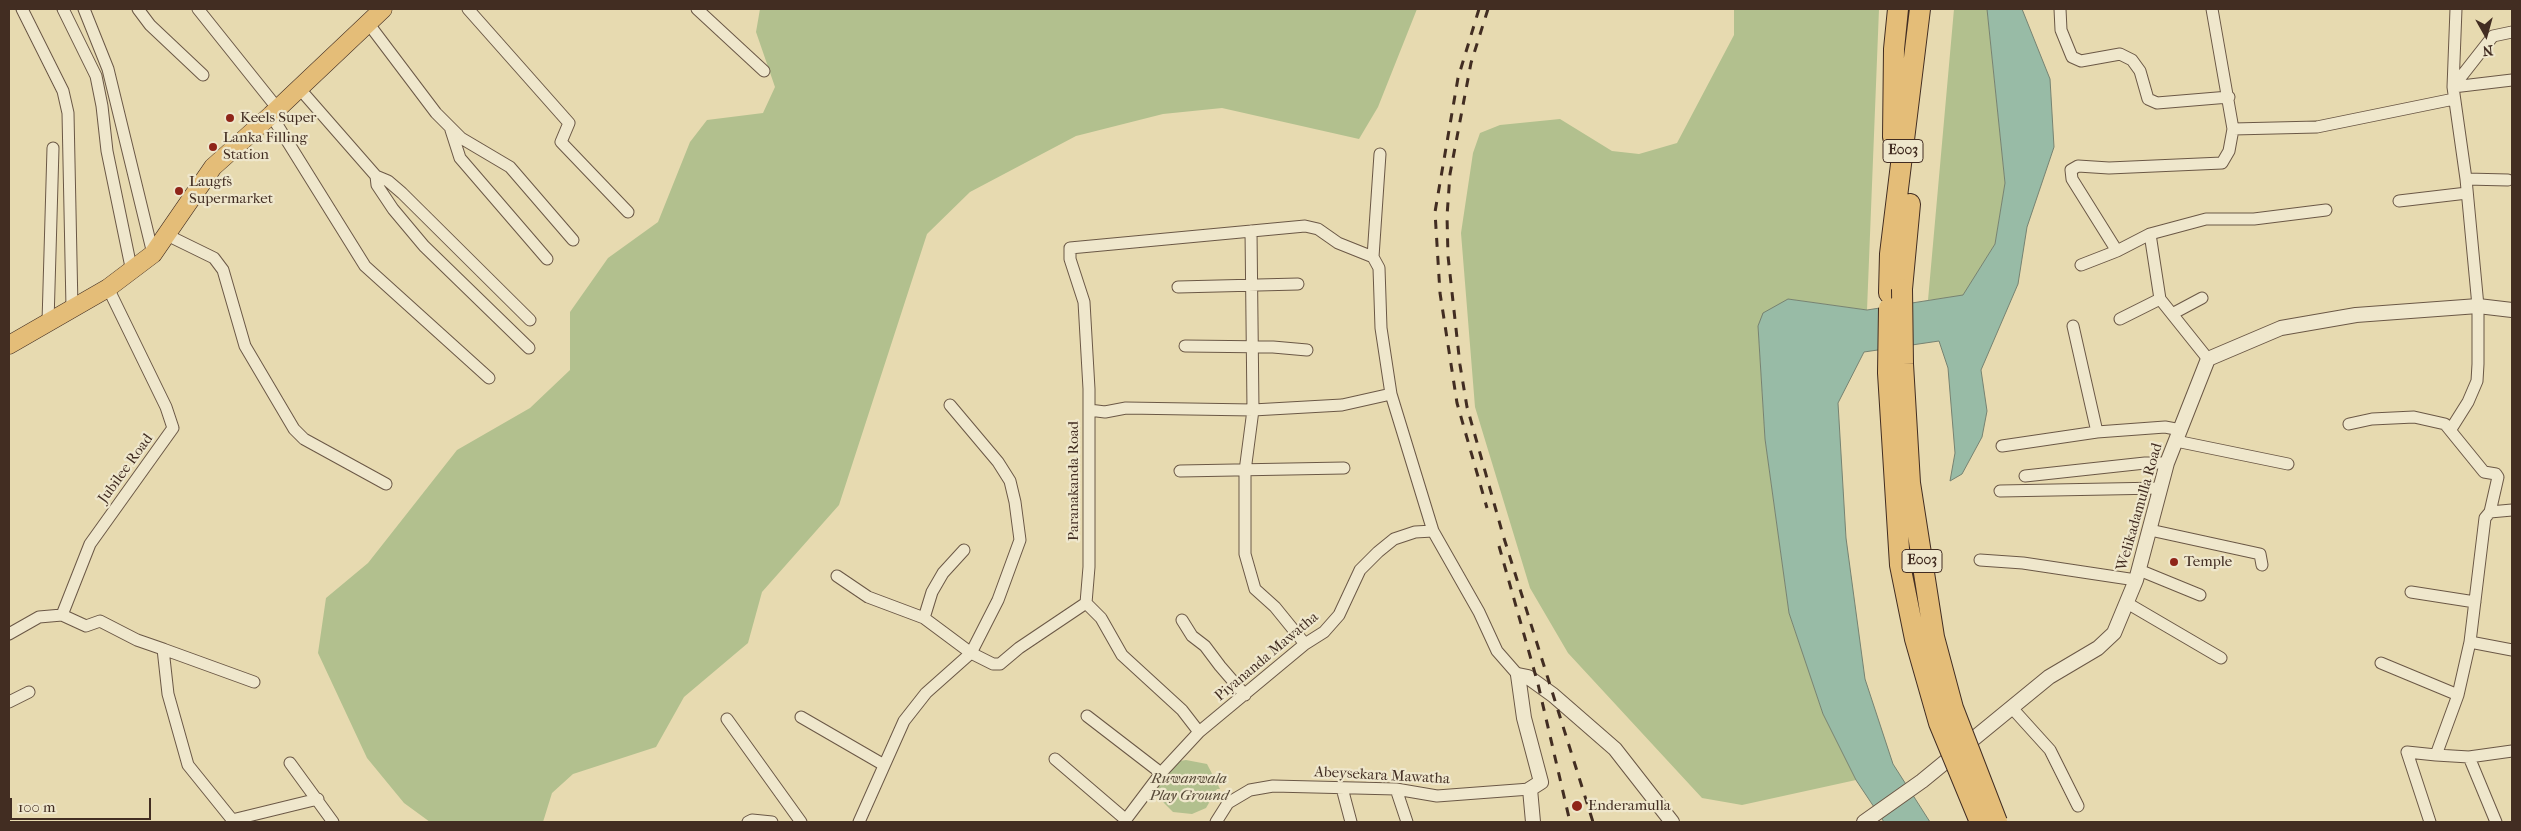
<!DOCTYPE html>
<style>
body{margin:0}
#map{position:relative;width:2521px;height:831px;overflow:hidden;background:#e7dab0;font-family:"IM FELL French Canon",serif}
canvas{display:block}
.frame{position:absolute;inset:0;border:10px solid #422d22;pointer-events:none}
.north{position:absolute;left:2461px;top:10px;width:50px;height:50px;-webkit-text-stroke:4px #efe7cc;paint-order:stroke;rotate:173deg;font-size:14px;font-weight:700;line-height:20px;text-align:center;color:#422d22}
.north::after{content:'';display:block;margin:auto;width:18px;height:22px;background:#422d22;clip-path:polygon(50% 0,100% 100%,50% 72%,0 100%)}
.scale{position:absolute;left:10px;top:798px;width:141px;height:22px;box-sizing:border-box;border:2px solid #422d22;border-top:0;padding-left:6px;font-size:15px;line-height:18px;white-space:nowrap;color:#422d22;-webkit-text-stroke:4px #efe7cc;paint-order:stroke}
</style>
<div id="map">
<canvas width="2521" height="831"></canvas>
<div class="frame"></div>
<div class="north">N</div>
<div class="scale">100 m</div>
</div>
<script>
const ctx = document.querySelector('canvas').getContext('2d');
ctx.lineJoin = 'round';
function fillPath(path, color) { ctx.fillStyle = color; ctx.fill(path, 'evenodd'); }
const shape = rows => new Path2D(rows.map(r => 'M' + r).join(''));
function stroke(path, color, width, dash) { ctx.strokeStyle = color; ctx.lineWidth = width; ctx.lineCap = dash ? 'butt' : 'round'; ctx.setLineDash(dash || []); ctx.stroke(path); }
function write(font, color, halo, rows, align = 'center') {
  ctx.font = font + ' "IM FELL French Canon",serif'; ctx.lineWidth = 4.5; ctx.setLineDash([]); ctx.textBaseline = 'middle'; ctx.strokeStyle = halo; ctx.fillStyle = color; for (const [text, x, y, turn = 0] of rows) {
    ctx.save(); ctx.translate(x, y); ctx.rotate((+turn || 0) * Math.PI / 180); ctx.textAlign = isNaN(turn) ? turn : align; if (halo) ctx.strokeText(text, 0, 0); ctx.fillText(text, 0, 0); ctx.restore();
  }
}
fillPath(shape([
 [760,9,1417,9,1378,107,1359,139,1222,108,1163,114,1076,136,970,192,927,234,839,505,762,592,748,643,684,697,656,747,573,774,552,793,543,822,430,822,404,803,367,758,318,653,326,598,368,563,457,450,530,408,570,370,570,312,608,258,658,222,690,142,707,120,763,113,775,87,756,32],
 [1734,9,1879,9,1867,310,1788,299,1758,326,1765,439,1789,613,1823,714,1856,780,1742,805,1702,798,1568,653,1530,588,1475,407,1461,233,1473,153,1480,133,1500,125,1560,119,1612,151,1639,154,1677,143,1734,35],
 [1954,9,1987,9,2005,183,1995,244,1963,296,1928,300],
 [1186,760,1207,764,1220,789,1217,789,1206,808,1192,814,1173,812,1156,795,1156,787,1160,778,1180,761]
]), '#b2c08e');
const water = shape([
 [1987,9,2022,9,2050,79,2054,147,2027,227,2018,284,1981,370,1987,411,1982,437,1962,474,1950,481,1955,453,1948,368,1939,341,1864,352,1838,403,1846,538,1865,679,1893,764,1930,822,1884,822,1856,780,1823,714,1789,613,1765,439,1758,326,1763,313,1788,299,1867,310,1963,295,1995,244,2005,183,1987,9]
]);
fillPath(water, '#98bba6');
stroke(water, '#768271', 1);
const minor = shape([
 [22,9,63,91,68,113,72,308],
 [63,9,96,76,102,106,107,151,132,272],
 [84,9,108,69,153,254],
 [138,9,150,25,203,75],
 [198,9,278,109],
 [468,9,569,123,561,142,628,212],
 [697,9,764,71],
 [2060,9,2061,30,2072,57,2081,61,2120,54,2132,60,2140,71,2148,99,2157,103,2229,97],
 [368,23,436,113,461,138,510,167,573,240],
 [2453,87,2493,36,2512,32],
 [2453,87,2512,80],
 [299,88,376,176,388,181,402,193,530,320],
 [271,115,365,266,489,378],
 [2233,129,2317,127,2454,99],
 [451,130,460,158,547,259],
 [376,176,377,185,393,209,424,246,529,348],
 [2466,179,2508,180],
 [2399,201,2467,193],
 [1251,231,1253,410,1245,471,1245,554,1255,589,1275,607,1305,644],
 [2150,234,2160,299,2208,359],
 [167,235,214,258,223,270,245,346,294,429,304,439,386,484],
 [2117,251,2072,179,2071,170,2078,166,2109,168,2222,163,2229,151,2233,129,2212,9],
 [1373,257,1380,154],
 [2081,265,2117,251,2150,234,2206,219,2254,219,2326,210],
 [1178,287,1298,284],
 [2172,314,2202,298],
 [2120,319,2160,299],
 [48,322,53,148],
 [2073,326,2097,432,2165,427,2181,430],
 [1185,346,1273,347,1307,350],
 [950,405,998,462,1010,481,1015,502,1020,540,998,600,971,653,993,664,1000,664,1019,648,1086,603,1089,567,1089,389,1084,302,1070,259,1070,248,1305,226,1318,229,1338,243,1373,257,1379,268,1381,328,1391,394,1433,531,1479,612,1497,651,1518,675],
 [1089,410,1105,412,1126,408,1253,410,1342,405,1391,394],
 [2349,424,2372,419,2414,417,2445,424,2484,472,2496,474,2498,477,2490,512],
 [2451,429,2468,402,2477,381,2478,364,2478,306,2466,179,2453,87,2456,9],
 [2176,441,2288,464],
 [2002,446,2097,432],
 [1180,471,1344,468],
 [2025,476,2145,463,2167,463],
 [2000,491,2161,488],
 [2512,510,2490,512,2485,518,2470,642,2512,650],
 [2150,530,2260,554,2262,565],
 [1980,560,2023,563,2136,580],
 [2139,570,2200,595],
 [837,576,868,597,924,618,971,653,926,693,904,721,859,822],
 [2411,592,2475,602],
 [1086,603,1101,618,1122,655,1182,710,1199,732],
 [2127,603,2221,658],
 [62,615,86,626,100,621,137,640,163,649,168,694,188,765,234,822],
 [924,618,932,592,943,573,964,550],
 [1182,620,1192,636,1205,646,1220,666,1245,695],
 [9,634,39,617,62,615,90,544,173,428,166,407,108,288],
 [163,649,254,682],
 [2381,663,2458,695],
 [9,702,29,692],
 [2012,708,2050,750,2078,806],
 [1087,716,1161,773],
 [801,717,884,765],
 [727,719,801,822],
 [2436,755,2469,757,2512,751],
 [2469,757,2496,822],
 [1055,759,1125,819],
 [290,763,333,822],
 [1342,788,1351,822],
 [1396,789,1407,822],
 [232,820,318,799],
 [748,822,752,820,772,822],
 [1124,822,1161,773,1199,732,1305,644,1324,632,1339,615,1360,570,1378,552,1394,539,1415,532,1433,531],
 [1216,822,1228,803,1250,790,1273,786,1396,789,1437,796,1530,789],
 [2430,822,2407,752,2436,755,2458,695,2470,642]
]);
const tertiary = shape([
 [1533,822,1530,789,1541,782,1524,718,1518,675,1528,677,1553,695,1615,749,1672,822],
 [1864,822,1922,781,2049,677,2098,648,2114,633,2136,580,2167,463,2208,359,2281,328,2356,315,2478,306,2512,310]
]);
const primary = shape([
 [9,345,108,288,153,254,213,167,271,115,383,9]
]);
const motorway = shape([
 [1893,137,1894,49,1898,9],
 [1902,289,1910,204],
 [1889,293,1890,254,1920,9]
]);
stroke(minor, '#6b5846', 13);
stroke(tertiary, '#6b5846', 16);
stroke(primary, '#422d22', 19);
stroke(motorway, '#422d22', 22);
stroke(minor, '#efe7cc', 11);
stroke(tertiary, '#efe7cc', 14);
stroke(primary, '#e4bd78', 18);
stroke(motorway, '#e4bd78', 20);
stroke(shape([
 [1479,9,1458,78,1435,212,1440,293,1457,403,1487,508],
 [1488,9,1471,63,1450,174,1447,216,1448,256,1460,365,1467,407,1503,535,1593,822],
 [1499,546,1538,684,1570,822]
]), '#422d22', 3, [9, 9]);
const motorwayBridge = shape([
 [1902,289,1903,364,1910,483,1934,637,1953,708,1997,822],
 [1889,308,1888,373,1900,565,1915,639,1939,723,1980,822]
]);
stroke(motorwayBridge, '#422d22', 22, []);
stroke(motorwayBridge, '#e4bd78', 20);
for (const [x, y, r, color] of [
 [230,118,5,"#8f2418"],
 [213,147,5,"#8f2418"],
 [179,191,5,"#8f2418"],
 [2174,562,5,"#8f2418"],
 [1577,806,6,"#8f2418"]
]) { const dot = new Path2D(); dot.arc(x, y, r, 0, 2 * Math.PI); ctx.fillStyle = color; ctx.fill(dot); stroke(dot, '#efe7cc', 2); }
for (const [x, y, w] of [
 [1903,151,40],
 [1922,561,40]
]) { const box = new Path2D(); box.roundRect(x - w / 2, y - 11.5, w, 23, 4); ctx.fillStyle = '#efe7cc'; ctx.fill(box); stroke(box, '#422d22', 1); }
write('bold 14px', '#422d22', null, [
 ["E003",1903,151],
 ["E003",1922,561]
]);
write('15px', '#422d22', '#efe7cc', [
 ["Keels Super",240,118],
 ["Lanka Filling",223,138],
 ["Station",223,155],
 ["Laugfs",189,182],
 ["Supermarket",189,199],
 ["Temple",2184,562],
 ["Enderamulla",1588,806]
], 'left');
write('15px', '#422d22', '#efe7cc', [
 ["Jubilee Road",126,469,-54],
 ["Paranakanda Road",1074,481,-90],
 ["Welikadamulla Road",2140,507,-74],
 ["Piyananda Mawatha",1267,657,-40],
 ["Abeysekara Mawatha",1382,776,3]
]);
write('italic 15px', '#584a38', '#efe7cc', [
 ["Ruwanwala",1189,779],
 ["Play Ground",1189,796]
]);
</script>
